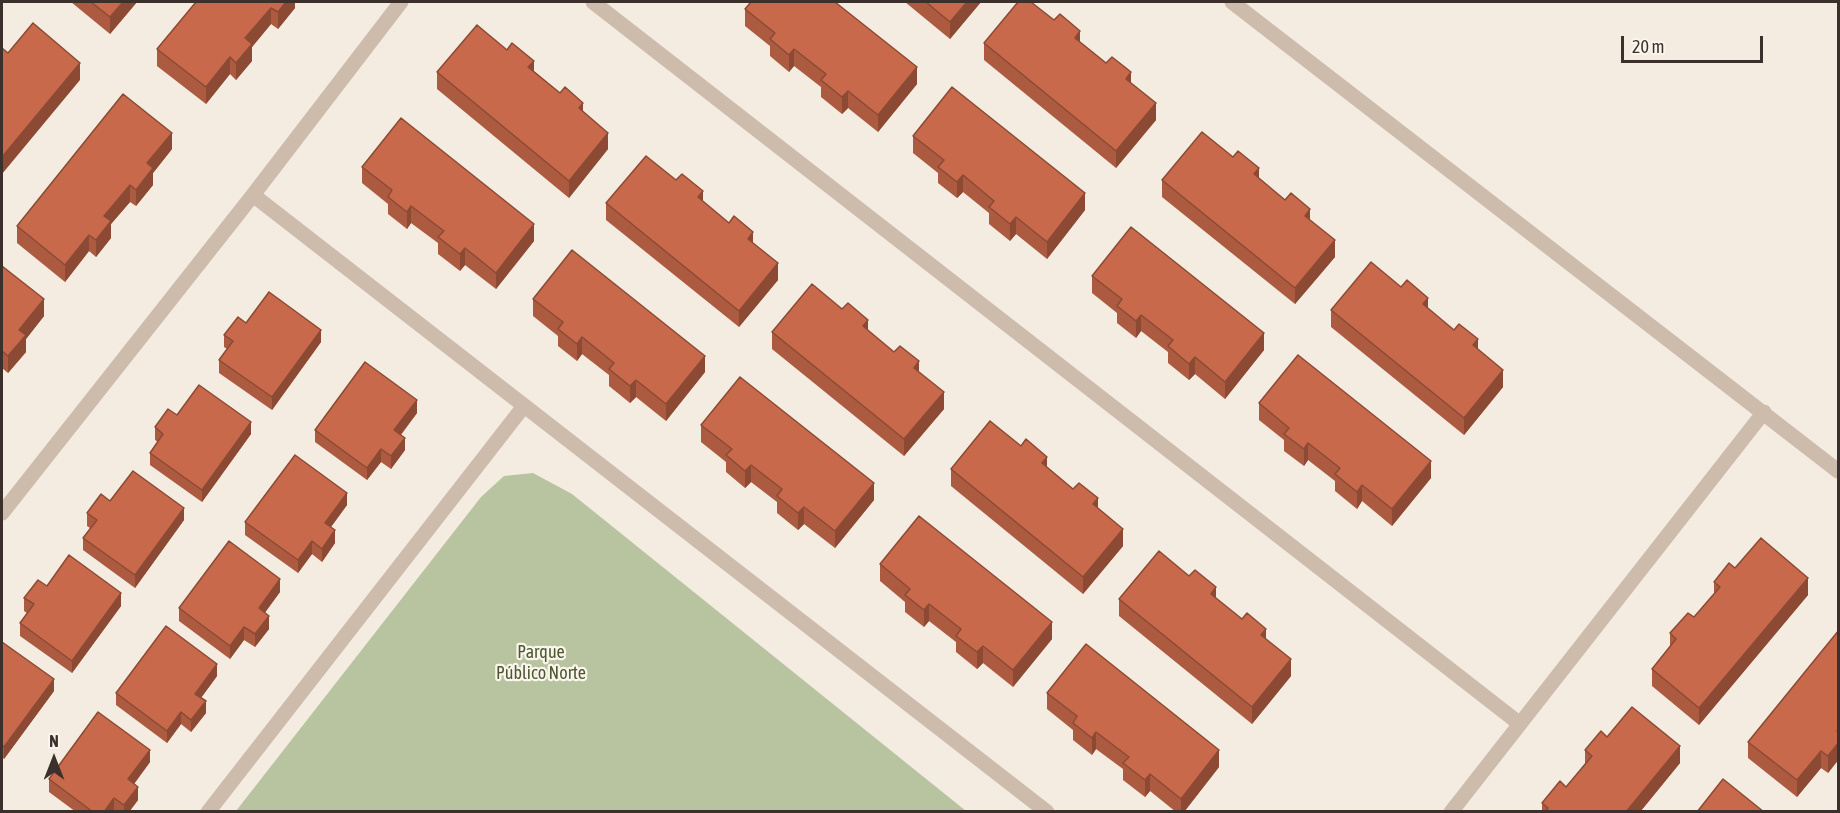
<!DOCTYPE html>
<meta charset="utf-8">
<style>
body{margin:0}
#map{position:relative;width:1840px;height:813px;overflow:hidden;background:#f4ebe1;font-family:"Asap Condensed",sans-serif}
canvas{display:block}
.frame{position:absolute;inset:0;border:3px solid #3b302b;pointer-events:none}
.north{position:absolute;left:24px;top:729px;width:60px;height:60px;-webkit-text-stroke:4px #fbf5ee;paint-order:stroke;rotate:0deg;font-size:16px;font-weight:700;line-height:24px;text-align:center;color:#3b302b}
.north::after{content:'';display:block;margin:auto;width:21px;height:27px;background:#3b302b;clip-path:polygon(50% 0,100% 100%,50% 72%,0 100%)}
.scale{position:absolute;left:1621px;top:36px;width:142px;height:27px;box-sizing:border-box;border:3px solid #3b302b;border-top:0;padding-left:8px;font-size:18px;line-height:21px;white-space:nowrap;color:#3b302b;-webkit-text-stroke:4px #fbf5ee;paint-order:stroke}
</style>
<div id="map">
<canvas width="1840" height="813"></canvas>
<div class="frame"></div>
<div class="north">N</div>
<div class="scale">20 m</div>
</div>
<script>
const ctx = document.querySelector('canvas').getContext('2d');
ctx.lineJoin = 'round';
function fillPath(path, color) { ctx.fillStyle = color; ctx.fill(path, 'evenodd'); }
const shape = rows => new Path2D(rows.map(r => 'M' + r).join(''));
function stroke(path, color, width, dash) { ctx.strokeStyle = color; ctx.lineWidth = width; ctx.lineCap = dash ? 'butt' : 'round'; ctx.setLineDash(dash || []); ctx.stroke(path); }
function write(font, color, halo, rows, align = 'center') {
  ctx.font = font + ' "Asap Condensed",sans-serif'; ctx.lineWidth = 4.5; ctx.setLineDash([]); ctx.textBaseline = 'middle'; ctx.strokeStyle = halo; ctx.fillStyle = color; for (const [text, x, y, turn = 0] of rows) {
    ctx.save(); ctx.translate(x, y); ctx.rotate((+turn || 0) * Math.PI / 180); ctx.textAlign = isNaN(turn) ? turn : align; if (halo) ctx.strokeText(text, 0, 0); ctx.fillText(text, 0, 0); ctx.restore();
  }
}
fillPath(shape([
 [533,473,572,494,966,811,236,811,481,497,504,476]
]), '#b8c4a0');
stroke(shape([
 [593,2,1520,724],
 [1232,2,1838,471],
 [253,195,1047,812],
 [2,513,253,195,401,2],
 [208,812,524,406],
 [1451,812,1764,412]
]), '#cdbbac', 15);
fillPath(shape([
 [71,2,137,2,110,34],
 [196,2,295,2,295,8,278,29,271,24,252,47,252,61,236,80,230,74,206,104,157,66,157,49],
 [905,2,981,2,950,39],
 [745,9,917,84,878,132,848,108,842,114,821,97,821,87,794,66,789,72,770,56,770,46,745,26],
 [1080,42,1131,83,1156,120,1116,168,984,60,984,43],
 [534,71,583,112,608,149,569,198,437,89,437,72],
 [913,136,1085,210,1047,259,1016,234,1010,241,989,224,989,213,963,192,957,198,938,183,938,173,913,153],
 [172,149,153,173,153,185,136,206,130,202,111,224,111,238,96,257,89,251,65,282,17,243,17,226],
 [362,167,534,241,496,289,465,265,460,271,438,254,438,243,411,223,407,229,388,214,388,204,362,183],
 [1259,179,1310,220,1335,257,1295,304,1162,197,1162,180],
 [703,202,778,280,739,327,606,220,606,203],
 [2,266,44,316,26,339,26,352,8,373,2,368],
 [1092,276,1264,350,1225,399,1195,374,1189,380,1168,363,1168,352,1141,331,1136,338,1117,323,1117,313,1092,293],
 [533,299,705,372,666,421,636,397,630,403,609,386,609,375,582,354,577,361,558,346,558,336,533,316],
 [1428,309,1478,350,1503,387,1464,435,1331,327,1331,310],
 [246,323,321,342,272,410,219,373,219,360,227,349,224,347,224,335],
 [868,331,919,372,944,409,904,456,772,349,772,332],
 [1259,403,1431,478,1392,526,1362,501,1357,509,1335,491,1335,481,1308,460,1304,466,1284,451,1284,440,1259,420],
 [417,413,401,435,405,450,391,469,381,462,367,480,315,442,315,430],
 [177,415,251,434,202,502,150,465,150,453,158,442,155,440,155,427],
 [701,425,874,500,835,548,804,524,798,530,777,513,777,502,751,482,745,488,726,472,726,462,701,442],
 [1047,468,1098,509,1123,546,1083,594,951,486,951,469],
 [347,505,331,527,335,543,322,562,312,554,298,573,245,535,245,522],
 [87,513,184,520,135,588,83,550,83,538,90,528,87,526],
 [880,564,1052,639,1013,687,983,663,977,669,956,652,956,642,929,621,924,627,905,612,905,602,880,581],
 [1735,568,1808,595,1699,725,1652,686,1652,669,1670,646,1670,633,1694,617,1714,594,1714,582],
 [47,586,121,606,72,673,20,636,20,623,27,613,24,611,24,598],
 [280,592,264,613,269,629,255,647,244,640,230,659,179,621,179,608],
 [1216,598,1266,639,1291,676,1252,724,1119,616,1119,599],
 [1839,630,1839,759,1828,773,1821,768,1797,797,1748,758,1748,742],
 [2,642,54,691,4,759,2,757],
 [217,676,201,698,206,713,191,732,181,724,167,743,116,705,116,693],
 [1047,693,1219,767,1184,812,1176,812,1150,791,1145,797,1123,780,1123,769,1096,749,1092,755,1073,740,1073,730,1047,709],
 [1607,737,1680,763,1640,812,1542,812,1542,803,1566,787,1585,764,1585,750],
 [150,762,134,784,138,800,129,812,114,811,114,812,76,812,49,792,49,779]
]), '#ac5a40');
fillPath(shape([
 [123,2,137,2,110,34,110,17],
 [286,2,295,2,295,8,278,29,278,12],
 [967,2,981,2,950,39,950,22],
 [271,8,271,24,252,47,252,61,236,80,236,63,245,38],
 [1080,31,1080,48,1075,38],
 [794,49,794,66,789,72,789,55],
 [230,57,230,74,206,104,206,87],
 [534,61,534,77,528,67],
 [80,63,80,80,2,174,2,157],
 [917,67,917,84,878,132,878,115],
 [1131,72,1131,89,1126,79],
 [848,91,848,108,842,114,842,97],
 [583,103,583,119,579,108],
 [1156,103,1156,120,1116,168,1116,151],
 [172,133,172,149,153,173,153,185,136,206,136,190,147,163],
 [608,133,608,149,569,198,569,181],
 [1259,168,1259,185,1254,174],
 [963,175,963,192,957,198,957,182],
 [130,185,130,202,111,224,111,238,96,257,96,240,104,216],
 [703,191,703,208,698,197],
 [1085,193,1085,210,1047,259,1047,242],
 [411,206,411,223,407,229,407,212],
 [1310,209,1310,226,1305,216],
 [1016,217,1016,234,1010,241,1010,224],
 [534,224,534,241,496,289,496,273],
 [753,232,753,249,748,239],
 [89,235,89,251,65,282,65,265],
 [1335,240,1335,257,1295,304,1295,288],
 [465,248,465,265,460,271,460,254],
 [778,263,778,280,739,327,739,311],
 [1428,298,1428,315,1423,304],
 [44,299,44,316,26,339,26,352,8,373,8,356,19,330],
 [1141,315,1141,331,1136,338,1136,321],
 [868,320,868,337,863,326],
 [321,330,321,342,272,410,272,397],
 [1264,333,1264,350,1225,399,1225,382],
 [582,337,582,354,577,361,577,344],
 [1478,339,1478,356,1473,345],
 [705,356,705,372,666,421,666,404],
 [1195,357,1195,374,1189,380,1189,364],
 [919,361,919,378,914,368],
 [1503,370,1503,387,1464,435,1464,418],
 [636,380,636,397,630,403,630,386],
 [944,392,944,409,904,456,904,439],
 [417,400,417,413,394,443,394,430],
 [251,422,251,434,202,502,202,490],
 [405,438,405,450,391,469,391,456],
 [1308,443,1308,460,1304,466,1304,449],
 [381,449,381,462,367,480,367,468],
 [1047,457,1047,474,1042,463],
 [1431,461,1431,478,1392,526,1392,509],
 [751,465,751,482,745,488,745,471],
 [874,483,874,500,835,548,835,531],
 [1362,485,1362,501,1357,509,1357,492],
 [347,493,347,505,325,535,325,523],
 [1098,498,1098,515,1093,504],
 [804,507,804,524,798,530,798,513],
 [184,508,184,520,135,588,135,575],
 [1123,529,1123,546,1083,594,1083,577],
 [335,530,335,543,322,562,322,549],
 [312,541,312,554,298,573,298,560],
 [1808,578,1808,595,1699,725,1699,708],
 [280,579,280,592,259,621,259,608],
 [1216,587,1216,604,1211,594],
 [121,593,121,606,72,673,72,661],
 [929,604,929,621,924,627,924,610],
 [269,616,269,629,255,647,255,634],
 [1052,622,1052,639,1013,687,1013,670],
 [244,627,244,640,230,659,230,646],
 [1266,629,1266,645,1261,635],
 [983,646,983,663,977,669,977,652],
 [1291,659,1291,676,1252,724,1252,707],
 [217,664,217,676,195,706,195,694],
 [54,679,54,691,4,759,4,747],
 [206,701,206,713,191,732,191,720],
 [181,712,181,724,167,743,167,731],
 [1839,729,1839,759,1828,773,1828,756,1837,731],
 [1096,732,1096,749,1092,755,1092,738],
 [1680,746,1680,763,1640,812,1626,812],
 [150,750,150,762,128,792,128,779],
 [1219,750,1219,767,1184,812,1181,812,1181,799],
 [1821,751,1821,768,1797,797,1797,780],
 [1150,774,1150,791,1145,797,1145,780],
 [138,787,138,800,129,812,124,812,124,805],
 [114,798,114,812,104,812]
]), '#8c4a34');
const building = shape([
 [91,2,123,2,110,17,91,2],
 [196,2,286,2,278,12,271,8,245,38,252,44,236,63,230,57,206,87,157,49,196,2],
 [751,2,835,2,917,67,878,115,848,91,842,97,821,80,826,74,794,49,789,55,770,39,775,33,745,9,751,2],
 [926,2,967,2,950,22,926,2],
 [1018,2,1031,2,1054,20,1060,14,1080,31,1075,38,1106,63,1112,57,1131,72,1126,79,1156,103,1116,151,984,43,1018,2],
 [33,23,80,63,2,157,2,48,8,53,33,23],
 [477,25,507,50,512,43,534,61,528,67,560,93,565,87,583,103,579,108,608,133,569,181,437,72,477,25],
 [952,87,1085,193,1047,242,1016,217,1010,224,989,207,994,201,963,175,957,182,938,167,944,160,913,136,952,87],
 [123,94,172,133,147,163,153,168,136,190,130,185,104,216,111,221,96,240,89,235,65,265,17,226,123,94],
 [401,118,534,224,496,273,465,248,460,254,438,237,444,231,411,206,407,212,388,197,392,190,362,167,401,118],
 [1202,132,1233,157,1238,151,1259,168,1254,174,1285,200,1291,193,1310,209,1305,216,1335,240,1295,288,1162,180,1202,132],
 [646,156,676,180,682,174,703,191,698,197,729,223,734,216,753,232,748,239,778,263,739,311,606,203,646,156],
 [1131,227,1264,333,1225,382,1195,357,1189,364,1168,346,1173,340,1141,315,1136,321,1117,306,1122,299,1092,276,1131,227],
 [572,250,705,356,666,404,636,380,630,386,609,369,614,363,582,337,577,344,558,329,563,322,533,299,572,250],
 [1371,262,1401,287,1407,280,1428,298,1423,304,1454,330,1459,324,1478,339,1473,345,1503,370,1464,418,1331,310,1371,262],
 [2,266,44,299,19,330,26,335,8,356,2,351,2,352,2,266],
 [812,284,842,309,848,303,868,320,863,326,894,352,900,346,919,361,914,368,944,392,904,439,772,332,812,284],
 [269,292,321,330,272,397,219,360,233,341,224,335,238,317,246,323,269,292],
 [1298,355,1431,461,1392,509,1362,485,1357,492,1335,474,1340,468,1308,443,1304,449,1284,434,1289,428,1259,403,1298,355],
 [365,362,417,400,394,430,405,438,391,456,381,449,367,468,315,430,365,362],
 [740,377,874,483,835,531,804,507,798,513,777,496,782,489,751,465,745,471,726,455,732,449,701,425,740,377],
 [199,385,251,422,202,490,150,453,163,434,155,427,168,409,177,415,199,385],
 [990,421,1021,446,1026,439,1047,457,1042,463,1073,489,1079,483,1098,498,1093,504,1123,529,1083,577,951,469,990,421],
 [295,455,347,493,325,523,335,530,322,549,312,541,298,560,245,522,295,455],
 [133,471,184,508,135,575,83,538,97,520,87,513,101,494,110,501,133,471],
 [919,516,1052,622,1013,670,983,646,977,652,956,636,961,629,929,604,924,610,905,595,910,589,880,564,919,516],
 [1761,538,1808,578,1699,708,1652,669,1676,639,1670,633,1688,613,1694,617,1720,587,1714,582,1729,563,1735,568,1761,538],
 [229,541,280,579,259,608,269,616,255,634,244,627,230,646,179,608,229,541],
 [1159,551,1189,576,1195,570,1216,587,1211,594,1242,619,1247,613,1266,629,1261,635,1291,659,1252,707,1119,599,1159,551],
 [69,555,121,593,72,661,20,623,34,604,24,598,38,580,47,586,69,555],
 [166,626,217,664,195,694,206,701,191,720,181,712,167,731,116,693,166,626],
 [1839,630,1839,729,1837,731,1839,733,1839,742,1828,756,1821,751,1797,780,1748,742,1839,630],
 [2,642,54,679,4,747,2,745,2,642],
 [1086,644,1219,750,1181,799,1150,774,1145,780,1123,763,1129,757,1096,732,1092,738,1073,723,1077,716,1047,693,1086,644],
 [1632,707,1680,746,1626,812,1545,812,1548,808,1542,803,1560,781,1566,787,1592,756,1585,750,1601,731,1607,737,1632,707],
 [98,712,150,750,128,779,138,787,124,805,114,798,104,812,93,812,49,779,98,712],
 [1723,779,1764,812,1697,812,1723,779]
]);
fillPath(building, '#c8694b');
stroke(building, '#8c4a34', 1.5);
write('18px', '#4a5a2e', '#fbf5ee', [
 ["Parque",541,652],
 ["Público Norte",541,673]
]);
</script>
